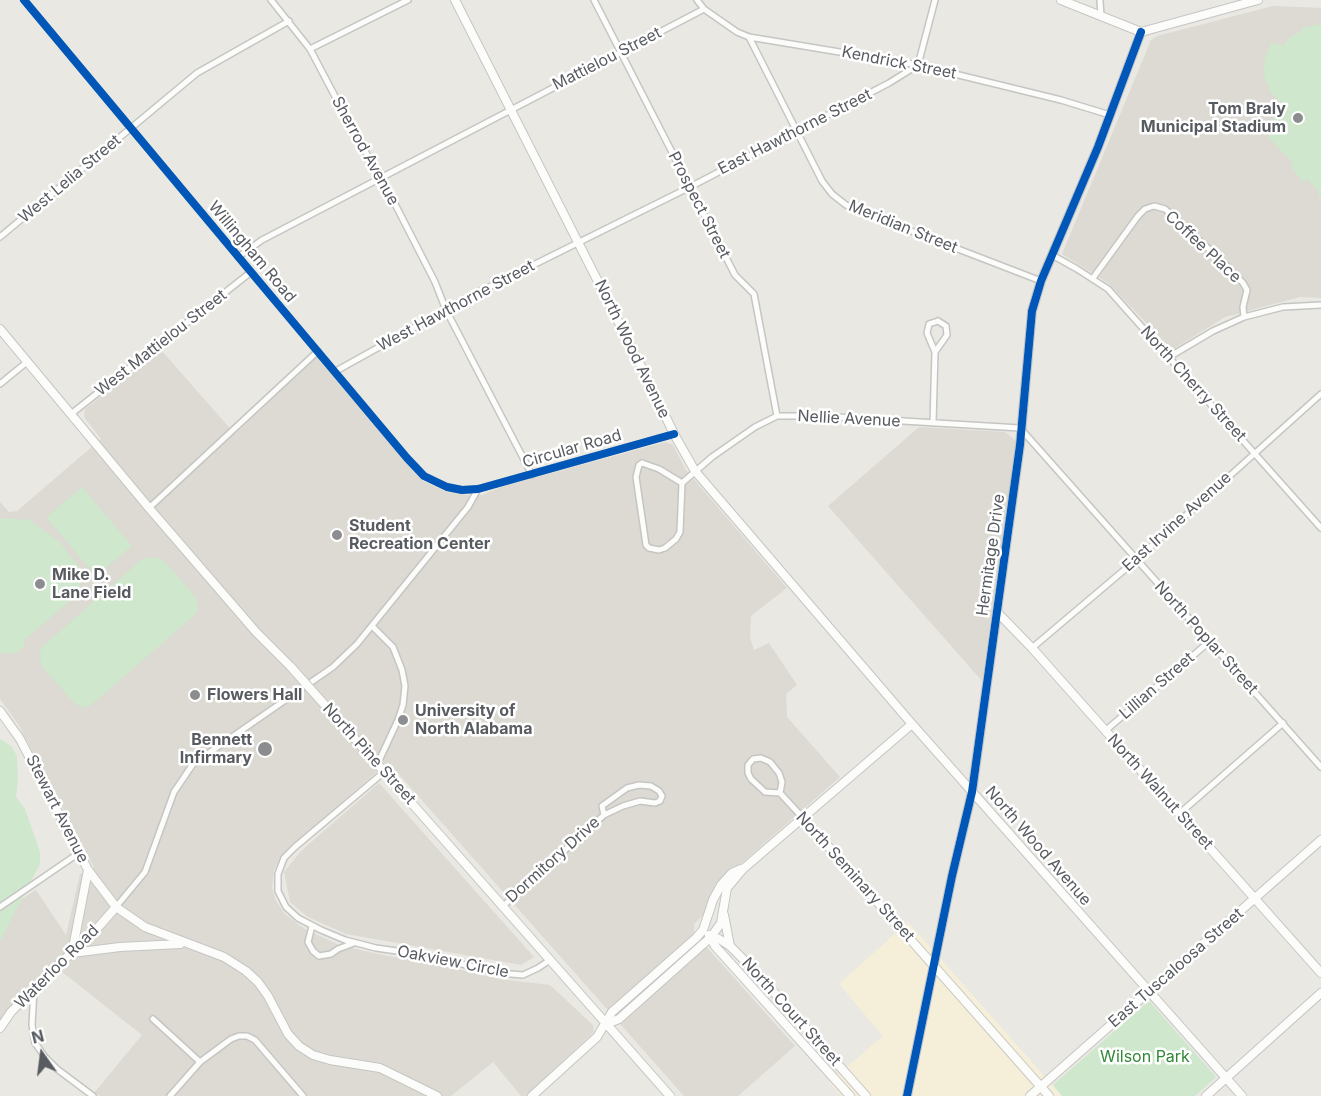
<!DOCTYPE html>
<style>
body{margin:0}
#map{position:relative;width:1321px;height:1096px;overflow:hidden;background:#e9e8e2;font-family:Inter,sans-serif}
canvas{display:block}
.north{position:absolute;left:12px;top:1024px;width:60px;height:60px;-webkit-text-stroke:4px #fff;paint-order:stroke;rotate:346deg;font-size:16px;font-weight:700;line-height:24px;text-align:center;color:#585c61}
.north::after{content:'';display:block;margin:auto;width:21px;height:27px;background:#585c61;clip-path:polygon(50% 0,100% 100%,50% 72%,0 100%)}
</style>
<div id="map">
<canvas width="1321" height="1096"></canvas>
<div class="north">N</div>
</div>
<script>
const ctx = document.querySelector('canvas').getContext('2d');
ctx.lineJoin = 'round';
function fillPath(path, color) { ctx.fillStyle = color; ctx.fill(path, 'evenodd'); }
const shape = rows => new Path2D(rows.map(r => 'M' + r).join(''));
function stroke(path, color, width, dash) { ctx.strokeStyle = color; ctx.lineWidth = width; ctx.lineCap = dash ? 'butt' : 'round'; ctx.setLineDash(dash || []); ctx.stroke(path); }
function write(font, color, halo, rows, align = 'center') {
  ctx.font = font + ' Inter,sans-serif'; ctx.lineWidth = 5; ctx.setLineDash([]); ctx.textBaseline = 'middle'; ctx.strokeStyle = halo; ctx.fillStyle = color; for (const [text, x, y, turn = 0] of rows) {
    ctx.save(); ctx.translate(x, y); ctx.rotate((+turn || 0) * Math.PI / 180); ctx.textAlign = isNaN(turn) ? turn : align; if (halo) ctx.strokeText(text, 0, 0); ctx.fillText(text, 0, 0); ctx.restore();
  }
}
fillPath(shape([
 [908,922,1062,1096,841,1096,829,1082,883,1036,839,984]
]), '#f5efd9');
fillPath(shape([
 [1273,6,1321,8,1321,298,1300,297,1225,317,1172,350,1108,283,1062,254,1151,40,1157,36],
 [161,350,235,434,318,356,415,473,425,482,447,492,467,495,482,495,504,486,665,442,673,445,686,470,787,588,751,616,750,637,754,650,769,643,797,685,786,694,787,717,840,777,720,882,703,915,694,924,694,933,795,1046,738,1096,684,1096,388,762,281,856,274,870,272,888,276,901,285,914,305,929,339,945,387,956,434,963,499,979,550,985,593,1025,594,1032,526,1096,521,1096,493,1062,451,1096,100,1096,94,1093,142,1035,52,964,0,1021,0,920,10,906,36,890,66,935,80,874,94,867,18,724,0,699,0,502,9,512,17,511,101,439,84,417,85,409],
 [919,427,1005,432,1016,441,982,681,828,506],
 [379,783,534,957,521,965,346,934,308,917,290,902,284,872,301,851]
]), '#dcdad2');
fillPath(shape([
 [1321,24,1321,199,1317,195,1319,192,1307,179,1303,182,1291,167,1294,164,1268,137,1270,135,1264,127,1285,108,1270,91,1263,72,1265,59,1271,42,1283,46,1289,38,1302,31,1301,28],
 [82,487,132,546,96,576,46,517],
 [0,518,29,520,58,540,83,572,77,595,23,641,26,645,16,653,0,653],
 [149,557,162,559,195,596,198,608,195,615,90,706,82,707,75,704,41,665,40,651,43,646,142,559],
 [0,739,11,746,17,756,18,778,16,797,25,809,40,852,40,864,0,941],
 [1149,1001,1216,1077,1195,1096,1062,1096,1053,1085]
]), '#cfe7cc');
const street = shape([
 [24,0,251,272,407,458,424,476,447,487,462,490,478,489,674,434],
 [271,0,310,49,347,119,396,206,435,282,446,310,532,475],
 [594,0,735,275,754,294,777,416],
 [697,0,704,9,737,32,749,37,918,65,1061,100,1110,115],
 [1100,0,1101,16],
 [749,37,822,181,832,194,846,205,862,212,1041,281],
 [310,49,408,0],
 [0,237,197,73,289,21],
 [1052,255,1077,269,1108,289,1321,528],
 [238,257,262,240,704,9],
 [1093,278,1138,216,1145,209,1154,206,1165,209,1223,262,1243,283,1247,290,1243,307,1244,317],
 [938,321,946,326,947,335,935,352,927,333,929,324,938,321],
 [1169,357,1213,331,1244,317,1283,307,1321,305],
 [336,371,473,295,690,187,889,83,918,65,935,0],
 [0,384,27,362],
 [71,414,251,272],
 [933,423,935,352],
 [642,463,659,469,682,483,680,532,676,539,665,548,659,550,649,548,646,545,636,477,639,465,642,463],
 [682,483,712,457,755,427,777,416,820,416,1020,428,1321,767],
 [149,508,318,351],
 [372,626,393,647,402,670,405,686,403,705,398,720,377,765],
 [1032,648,1136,560,1321,394],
 [1105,731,1210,641],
 [761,758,770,762,779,773,782,782,780,793,765,792,751,779,748,773,748,765,753,759,761,758],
 [384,772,295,847,284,858,278,874,278,891,286,907,298,918,321,930,345,940,376,948,425,955,499,973,523,975,538,968,550,960],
 [780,793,803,818],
 [1179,814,1283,723],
 [503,906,604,815,602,806,627,788,639,785,651,786,659,791,662,796,660,801,655,803,640,801,623,806,604,815],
 [0,907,79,853],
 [116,907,145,872,174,792,193,764,333,667,357,644,468,507,478,489],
 [312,926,308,942,313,951,319,956,331,954,338,949,354,943],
 [34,989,32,1025,35,1043,45,1057,57,1069,93,1096],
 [153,1019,200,1062],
 [170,1096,200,1062,231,1039,239,1036,247,1036,255,1040,303,1096]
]);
const secondary = shape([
 [455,0,650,384,674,434,695,471,912,724,1242,1096],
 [1061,0,1141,32],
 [1141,32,1258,0],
 [0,329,149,508,256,632,291,667],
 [997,612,1032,648,1321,973],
 [0,711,20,739,88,870,116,907,145,927,224,957,246,971,258,982,268,996,288,1034,299,1046,313,1055,330,1060,380,1068,437,1096],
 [356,740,670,1096],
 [803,818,1049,1096],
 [88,870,72,953,120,947,180,944],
 [724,915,730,946],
 [709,935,715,946,850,1096],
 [711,937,719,939,730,946,757,973,866,1096],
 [606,1024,619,1019,711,937,721,923,727,888,743,869,912,724],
 [0,1028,11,1012,51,972,95,931,116,907],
 [532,1096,597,1037,612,1012,696,938,703,930,713,900,721,885,732,873,741,869],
 [907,1096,952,876,972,792,1020,445,1032,311,1041,281,1098,147,1141,32],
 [1030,1096,1321,840],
 [1206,1096,1321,993]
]);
stroke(street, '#c5c5c3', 8);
stroke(secondary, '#c5c6c4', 10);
stroke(street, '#fcfcfb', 5);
stroke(secondary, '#fcfcfb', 8);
const secondaryBridge = shape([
 [291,667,356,740]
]);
stroke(secondaryBridge, '#c5c6c4', 10, []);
stroke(secondaryBridge, '#fcfcfb', 8);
stroke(shape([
 [24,0,251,272,407,458,424,476,447,487,462,490,478,489,674,434],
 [907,1096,952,876,972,792,1020,445,1032,311,1041,281,1098,147,1141,32]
]), '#0057b8', 8);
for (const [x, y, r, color] of [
 [1298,118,6,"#8b8d8e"],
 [337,535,6,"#8b8d8e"],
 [40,584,6,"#8b8d8e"],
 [195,695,6,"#8b8d8e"],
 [403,720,6,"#8b8d8e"],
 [265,749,8,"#8b8d8e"]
]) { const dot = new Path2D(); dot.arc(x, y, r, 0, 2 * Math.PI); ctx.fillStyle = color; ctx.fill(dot); stroke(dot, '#fff', 2); }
write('16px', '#585c61', '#fff', [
 ["Mattielou Street",607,59,-27],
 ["Kendrick Street",899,63,11],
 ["East Hawthorne Street",795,132,-27],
 ["Sherrod Avenue",365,151,61],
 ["West Lelia Street",70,179,-40],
 ["Prospect Street",699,205,63],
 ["Meridian Street",903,227,22],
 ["Coffee Place",1203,247,43],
 ["Willingham Road",252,252,50],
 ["West Hawthorne Street",456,306,-28],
 ["West Mattielou Street",161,343,-38],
 ["North Wood Avenue",632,349,64],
 ["North Cherry Street",1193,384,48],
 ["Nellie Avenue",849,419,3],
 ["Circular Road",572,449,-16],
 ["East Irvine Avenue",1177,522,-42],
 ["Hermitage Drive",991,555,-82],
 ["North Poplar Street",1206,638,48],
 ["Lillian Street",1157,686,-41],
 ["North Pine Street",369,754,48],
 ["North Walnut Street",1160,792,48],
 ["Stewart Avenue",57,809,63],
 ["North Wood Avenue",1038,846,49],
 ["Dormitory Drive",553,860,-42],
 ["North Seminary Street",855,877,48],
 ["Oakview Circle",453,962,11],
 ["Waterloo Road",57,967,-45],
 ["East Tuscaloosa Street",1176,968,-41],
 ["North Court Street",791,1012,48]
]);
write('bold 16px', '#585c61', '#fff', [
 ["Tom Braly",1286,109,"right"],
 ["Municipal Stadium",1286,127,"right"],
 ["Student",349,526],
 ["Recreation Center",349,544],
 ["Mike D.",52,575],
 ["Lane Field",52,593],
 ["Flowers Hall",207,695],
 ["University of",415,711],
 ["North Alabama",415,729],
 ["Bennett",252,740,"right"],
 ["Infirmary",252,758,"right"]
], 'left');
write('16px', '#318735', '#fff', [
 ["Wilson Park",1145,1057]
]);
</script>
